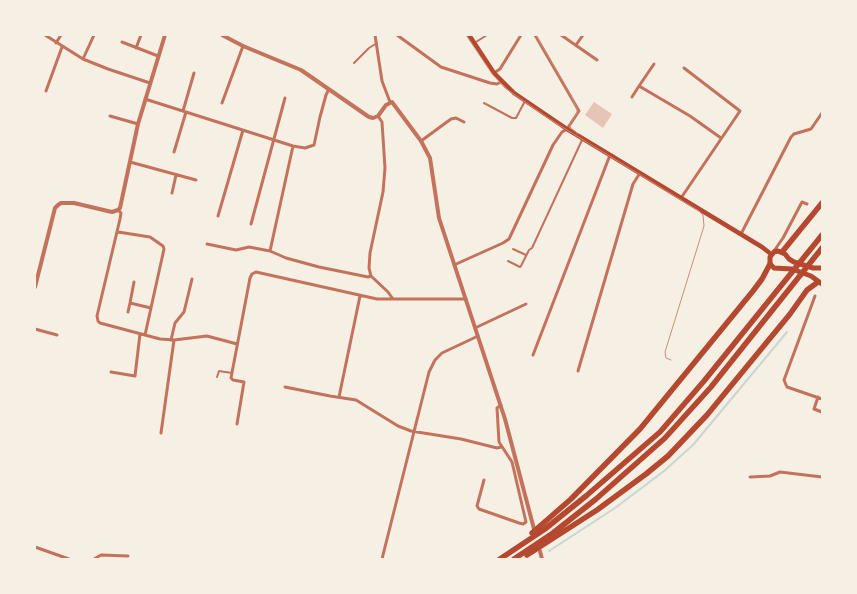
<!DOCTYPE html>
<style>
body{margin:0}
#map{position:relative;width:857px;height:594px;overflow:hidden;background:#f6efe4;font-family:"DejaVu Sans",sans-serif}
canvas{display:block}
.frame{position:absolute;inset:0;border:36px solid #f6efe4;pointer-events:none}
</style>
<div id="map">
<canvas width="857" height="594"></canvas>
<div class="frame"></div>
</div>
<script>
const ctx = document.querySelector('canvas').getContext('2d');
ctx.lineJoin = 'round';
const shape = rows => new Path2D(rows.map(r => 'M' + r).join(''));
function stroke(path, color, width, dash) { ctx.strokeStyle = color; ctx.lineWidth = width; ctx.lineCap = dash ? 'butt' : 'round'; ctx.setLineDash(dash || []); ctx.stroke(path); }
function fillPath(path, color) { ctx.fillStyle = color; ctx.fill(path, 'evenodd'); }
stroke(shape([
 [549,551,615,508,664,471,693,445,787,332]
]), '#c9d6d2', 2);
fillPath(shape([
 [594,102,612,114,603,128,585,115]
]), '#e6c5b7');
stroke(shape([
 [476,42,487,35],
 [354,63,369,48,377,43],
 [484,103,512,118,516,118,525,101],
 [513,249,526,255],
 [508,261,520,267,521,266,529,250,532,248,582,140],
 [217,377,219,371,232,373]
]), '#c5725c', 2);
stroke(shape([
 [45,35,83,59,108,69,150,83],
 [375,35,382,81,390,102],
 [397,35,441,67,490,83,497,84,501,82],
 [561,35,597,60],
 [122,42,158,56],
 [56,43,61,35],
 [576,45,583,35],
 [136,48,141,35],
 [83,59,94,35],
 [654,64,639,86,690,116,721,138],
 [494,73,500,69,521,35],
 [46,91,62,47],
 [632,97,639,86],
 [145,99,293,146,305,148,314,145,320,117,326,95,329,89],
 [222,103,243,46],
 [183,111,194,73],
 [110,116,138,124],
 [421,141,451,119,456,118,464,122],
 [174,152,186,112],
 [130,162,196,180],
 [172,193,176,175],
 [681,198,740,111,684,68],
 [118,210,121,213,120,219,97,316,98,321,100,323,160,339,174,340,207,336,237,344],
 [218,216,243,130],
 [251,224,285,98],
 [118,232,150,237,163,246,164,249,145,335],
 [741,234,791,137,794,134,811,129,822,113],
 [207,244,236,250,249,247,270,251,286,258,319,267,368,277,371,276,388,292,393,299],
 [270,251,293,146],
 [774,251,783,238,802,202,807,204],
 [454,265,503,243,509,239,553,145,562,132,567,129,579,111,535,35],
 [371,276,369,268,370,253,383,192,385,168,382,122,378,116],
 [134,282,130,303,151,308],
 [815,296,784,380,787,387,822,399],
 [128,312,130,303],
 [475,328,526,304],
 [35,329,57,335],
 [171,340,175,323,184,312,192,279],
 [533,355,610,155],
 [578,371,633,184,640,173],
 [111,372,135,376,140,334],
 [285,387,330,396,356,400,398,426,411,431,461,439,497,448,501,447],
 [339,397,360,296],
 [818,397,814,409,822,412],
 [237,424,244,382,233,380,231,378,250,278,252,274,256,272,377,299,466,299],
 [161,433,174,340],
 [750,477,770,476,780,472,822,477],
 [484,480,477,506,479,509,519,523,523,524,526,522,512,462,499,442,497,408,501,405],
 [35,547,69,559],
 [94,559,101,555,128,556],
 [382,559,429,372,435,360,442,353,478,336]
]), '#c5725c', 3);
stroke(shape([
 [222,35,243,46,301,70,369,117,373,118,378,116,386,105,392,102,421,141,430,158,439,218,505,419,534,529],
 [35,287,55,208,58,205,61,203,74,203,112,212,118,210,120,208,138,124,165,35],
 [540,551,542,559]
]), '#c5725c', 4);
stroke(shape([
 [469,35,494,73,514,93,567,129,762,247,771,254]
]), '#b5482f', 4.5);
stroke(shape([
 [822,268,813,268,794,262,789,259,785,254,778,251,774,252,770,257,770,264,774,268,792,269,811,276,822,284]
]), '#b5482f', 5);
stroke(shape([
 [782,252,822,203],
 [532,533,571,499,640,429,753,291,762,279,770,264],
 [527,555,597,510,646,474,668,456,707,415,790,314,807,290,818,282],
 [500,559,545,529,586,496,660,432,704,381,822,235],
 [514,559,553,533,596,499,665,438,711,387,822,248]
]), '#b5482f', 5.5);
stroke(shape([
 [466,35,493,75,505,88,554,122,699,211,703,215,704,226,665,352,666,358,671,360],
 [536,35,571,95,577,109,577,113,570,124,570,127,578,134]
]), '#cf8b77', 1);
</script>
